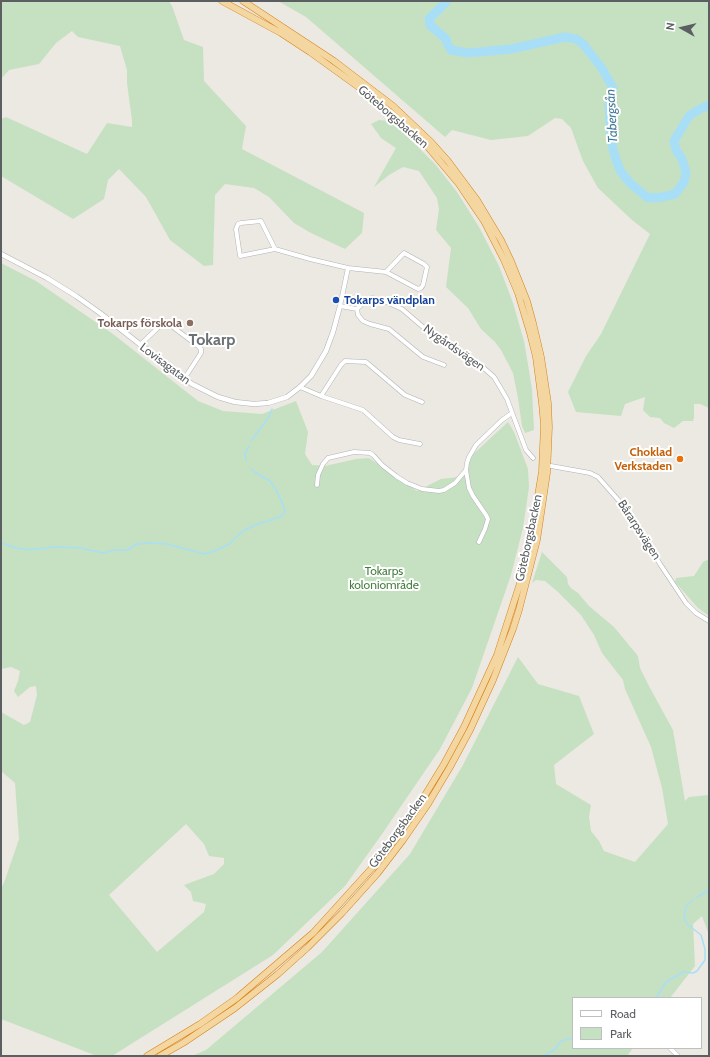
<!DOCTYPE html>
<meta charset="utf-8">
<style>
body{margin:0}
#map{position:relative;width:710px;height:1057px;overflow:hidden;background:#ece8e2;font-family:Cabin,sans-serif}
canvas{display:block}
.frame{position:absolute;inset:0;border:2px solid #5b5f61;pointer-events:none}
.legend{position:absolute;left:572px;top:997px;width:130px;height:52px;box-sizing:border-box;background:#fff;border:1px solid #bdbfc0;margin:0;padding:5px 7px;list-style:none;font-size:12px;color:#5b5f61}
.legend li{display:flex;align-items:center;gap:8px;height:20px}
.legend b{width:20px;border:1px solid #bdbfc0}
.north{position:absolute;left:662px;top:8px;width:40px;height:40px;-webkit-text-stroke:3px #fff;paint-order:stroke;rotate:278deg;font-size:11px;font-weight:700;line-height:16px;text-align:center;color:#5b5f61}
.north::after{content:'';display:block;margin:auto;width:14px;height:18px;background:#5b5f61;clip-path:polygon(50% 0,100% 100%,50% 72%,0 100%)}
</style>
<div id="map">
<canvas width="710" height="1057"></canvas>
<div class="frame"></div>
<ul class="legend">
<li><b style="height:5px;background:#fff"></b>Road</li>
<li><b style="height:11px;background:#c6e1c1"></b>Park</li>
</ul>
<div class="north">N</div>
</div>
<script>
const ctx = document.querySelector('canvas').getContext('2d');
ctx.lineJoin = 'round';
function fillPath(path, color) { ctx.fillStyle = color; ctx.fill(path, 'evenodd'); }
const shape = rows => new Path2D(rows.map(r => 'M' + r).join(''));
function stroke(path, color, width, dash) { ctx.strokeStyle = color; ctx.lineWidth = width; ctx.lineCap = dash ? 'butt' : 'round'; ctx.setLineDash(dash || []); ctx.stroke(path); }
function write(font, color, halo, rows, align = 'center') {
  ctx.font = font + ' Cabin,sans-serif'; ctx.lineWidth = 4; ctx.setLineDash([]); ctx.textBaseline = 'middle'; ctx.strokeStyle = halo; ctx.fillStyle = color; for (const [text, x, y, turn = 0] of rows) {
    ctx.save(); ctx.translate(x, y); ctx.rotate((+turn || 0) * Math.PI / 180); ctx.textAlign = isNaN(turn) ? turn : align; if (halo) ctx.strokeText(text, 0, 0); ctx.fillText(text, 0, 0); ctx.restore();
  }
}
fillPath(shape([
 [1,1,169,1,172,6,184,40,203,47,204,81,246,126,242,149,364,213,362,233,345,249,311,233,294,223,269,197,254,188,225,184,215,195,213,265,204,266,170,240,146,197,119,169,108,180,104,199,73,219,1,176,1,119,6,117,87,154,107,123,132,127,132,120,127,83,127,70,120,46,78,37,72,31,56,43,39,64,9,70,1,79],
 [278,1,709,1,709,408,700,404,694,404,694,418,693,421,683,421,674,428,664,423,660,418,650,417,643,410,645,397,625,404,621,416,576,412,568,392,586,356,601,334,650,234,632,220,598,188,583,161,571,128,562,119,555,118,528,136,491,140,452,130,445,137,306,17],
 [379,120,389,121,405,134,435,164,457,192,479,227,499,266,513,303,524,341,532,389,534,430,525,433,522,426,518,398,513,373,501,350,495,342,481,329,468,308,446,287,451,248,436,230,439,209,437,198,419,171,403,167,389,175,374,187,396,148,381,138,371,124],
 [1,263,36,281,113,334,198,401,223,411,262,414,296,401,308,432,305,454,312,465,325,466,356,459,369,458,417,491,441,479,468,476,469,458,508,422,514,432,528,469,529,487,523,528,511,575,472,688,440,749,382,834,345,886,273,955,112,1056,97,1056,1,1019,1,889,5,880,19,839,15,783,1,771,1,712,24,725,30,722,37,695,36,686,30,687,18,697,14,691,18,681,20,671,11,667,1,669],
 [186,824,204,844,209,856,224,858,224,864,214,874,184,885,191,892,193,901,206,904,204,912,157,952,109,895],
 [542,552,567,577,568,584,571,588,578,593,589,606,614,627,638,656,640,668,650,688,673,730,685,801,689,797,709,795,709,935,702,916,693,924,695,966,670,998,573,998,573,1048,633,1048,627,1056,192,1056,206,1050,322,952,410,854,463,765,518,657,538,684,579,696,594,734,554,765,556,784,591,805,589,817,591,831,599,841,604,851,635,862,668,824,662,788,651,747,625,689,623,680,602,653,594,635,581,615,558,592,545,581,536,580,532,583],
 [709,559,709,616,698,608,675,582,676,578,694,576,703,562]
]), '#c6e1c1');
stroke(shape([
 [251,441,268,418,272,409],
 [246,460,245,453,249,446],
 [1,543,16,548,29,550,56,547,81,548,103,553,113,550,127,550,137,544,149,543,167,544,204,554,217,550,229,544,243,531,255,525,280,517,285,512,282,502,275,488,270,481,256,473,251,469],
 [697,897,709,890],
 [656,998,666,982,683,972,693,973,697,971,705,960,705,949,701,935,687,924,684,918,686,906,693,900],
 [543,1056,554,1050,561,1041,573,1038]
]), '#a8dff6', 1.5);
stroke(shape([
 [447,1,429,19,430,25,446,39,448,45,451,50,468,53,511,49,565,37,576,39,583,44,601,67,613,88,609,105,611,141,616,160,621,172,631,184,648,198,662,197,675,194,684,182,686,172,682,159,676,150,674,141,689,116,698,110,709,105]
]), '#a8dff6', 9);
const minor = shape([
 [275,249,261,221,241,223,238,224,236,229,240,256,275,249,310,259,348,268],
 [386,272,404,253,424,264,427,267,423,285,421,288,418,289,386,272,348,268,340,306,357,309,366,300,372,298,384,301,402,309,423,327,478,363,494,377,500,387,507,399,526,450,533,458],
 [357,309,358,315,363,321,370,324,389,329,423,357,444,365],
 [140,345,165,321,198,346,201,349,201,353,184,379],
 [300,387,321,396,363,410,393,437,399,440,420,444],
 [321,396,341,365,345,361,366,362,405,395,422,402],
 [551,466,590,473,598,477,628,511,660,564,686,603,696,613,709,621],
 [317,485,318,475,323,464,328,458,354,452,370,453,373,455,382,465,396,476,407,483,422,489,439,491,444,490,455,483,466,470],
 [479,542,485,529,488,519,486,515,473,496,469,488,466,470,467,463,469,457,476,445,502,420,512,413],
 [670,1048,678,1056]
]);
const tertiary = shape([
 [1,254,47,278,76,296,100,313,137,342,192,384,218,397,235,402,254,404,268,403,287,397,300,387,311,376,326,351,333,332,340,306]
]);
const trunk = shape([
 [147,1056,200,1024,237,998,313,933,371,869,398,836,422,800,444,764,464,727,497,655,521,580,531,539,542,471,544,425,542,403,536,357,530,333,518,293,504,260,484,221,471,202,459,184,427,146,409,128,371,96,310,52,281,33,222,1],
 [160,1056,183,1043,235,1008,278,974,307,948,342,913,377,874,403,840,428,804,450,767,470,730,493,680,513,629,519,610,537,540,547,473,549,427,548,403,541,357,533,323,527,301,511,261,501,240,477,200,448,161,431,142,393,106,334,61,243,1]
]);
stroke(minor, '#b0b3b6', 5);
stroke(tertiary, '#b0b3b6', 5.5);
stroke(trunk, '#d78017', 7);
stroke(minor, '#fff', 4);
stroke(tertiary, '#fff', 4.5);
stroke(trunk, '#f4d6a0', 6);
for (const [x, y, r, color] of [
 [336,300,4,"#1a4fb4"],
 [190,323,4,"#8d6e63"],
 [680,459,4,"#e8710a"]
]) { const dot = new Path2D(); dot.arc(x, y, r, 0, 2 * Math.PI); ctx.fillStyle = color; ctx.fill(dot); stroke(dot, '#fff', 1.5); }
write('12px', '#5b5f61', '#fff', [
 ["Göteborgsbacken",393,117,41],
 ["Nygårdsvägen",454,348,35],
 ["Lovisagatan",165,364,37],
 ["Bårarpsvägen",639,530,57],
 ["Göteborgsbacken",529,538,-78],
 ["Göteborgsbacken",398,831,-54]
]);
write('bold 12px', '#164399', '#fff', [
 ["Tokarps vändplan",344,300]
], 'left');
write('bold 12px', '#785e54', '#fff', [
 ["Tokarps förskola",182,323]
], 'right');
write('bold 12px', '#c56008', '#fff', [
 ["Choklad",672,452],
 ["Verkstaden",672,466]
], 'right');
write('12px', '#437e3d', '#fff', [
 ["Tokarps",384,571],
 ["koloniområde",384,585]
]);
write('italic 13px', '#457c9d', '#fff', [
 ["Tabergsån",612,116,-93]
]);
write('bold 16px', '#6c7173', '#fff', [
 ["Tokarp",212,340]
]);
</script>
